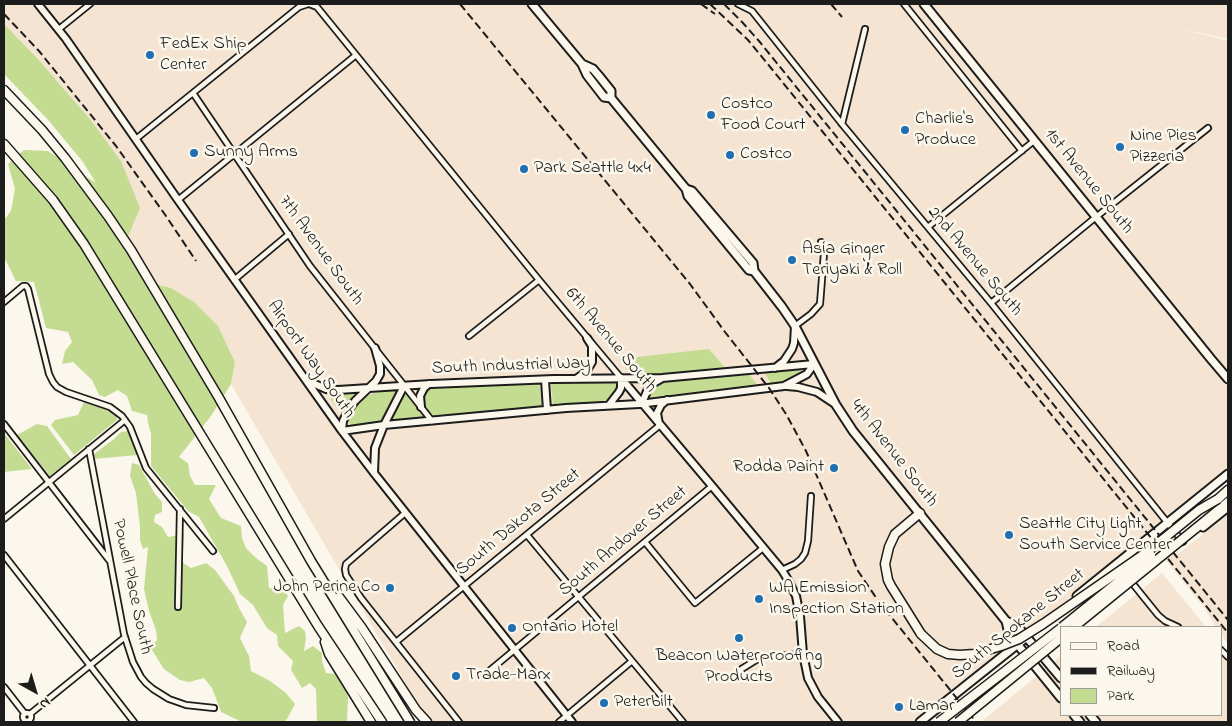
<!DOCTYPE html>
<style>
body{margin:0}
#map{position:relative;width:1232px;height:726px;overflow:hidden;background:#fbf7ec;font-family:"Indie Flower",sans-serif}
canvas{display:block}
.frame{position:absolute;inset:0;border:5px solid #1c1c1c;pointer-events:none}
.legend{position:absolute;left:1060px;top:626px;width:162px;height:90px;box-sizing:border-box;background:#fbf7ec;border:1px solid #a29f99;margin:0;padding:6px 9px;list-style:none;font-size:15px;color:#1c1c1c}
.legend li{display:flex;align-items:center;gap:10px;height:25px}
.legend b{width:25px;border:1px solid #a29f99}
.north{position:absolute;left:10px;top:666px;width:50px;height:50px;-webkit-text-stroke:4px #fbf7ec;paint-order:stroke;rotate:141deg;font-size:14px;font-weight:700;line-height:20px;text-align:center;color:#1c1c1c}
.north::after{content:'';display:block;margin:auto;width:18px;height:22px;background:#1c1c1c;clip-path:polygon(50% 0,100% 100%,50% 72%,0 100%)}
</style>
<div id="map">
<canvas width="1232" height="726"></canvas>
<div class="frame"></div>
<ul class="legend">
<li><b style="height:6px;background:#fbf7ec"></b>Road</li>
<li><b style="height:6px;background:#1c1c1c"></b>Railway</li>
<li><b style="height:14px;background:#c4dc92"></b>Park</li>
</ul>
<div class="north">N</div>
</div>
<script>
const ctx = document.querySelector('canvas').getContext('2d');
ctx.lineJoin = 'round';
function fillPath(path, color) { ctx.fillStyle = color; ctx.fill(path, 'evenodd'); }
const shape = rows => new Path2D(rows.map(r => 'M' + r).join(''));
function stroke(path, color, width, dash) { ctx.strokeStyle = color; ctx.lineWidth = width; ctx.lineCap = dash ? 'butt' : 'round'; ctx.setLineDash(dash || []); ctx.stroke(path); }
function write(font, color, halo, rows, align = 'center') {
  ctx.font = font + ' "Indie Flower",sans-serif'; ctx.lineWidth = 5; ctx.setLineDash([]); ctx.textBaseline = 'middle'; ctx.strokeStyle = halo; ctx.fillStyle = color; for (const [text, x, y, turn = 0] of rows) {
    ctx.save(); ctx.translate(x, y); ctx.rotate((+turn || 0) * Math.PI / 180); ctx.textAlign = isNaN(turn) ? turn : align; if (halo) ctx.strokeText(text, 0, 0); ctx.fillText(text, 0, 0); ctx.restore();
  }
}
fillPath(shape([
 [4,4,1228,4,1228,39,1178,28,1228,41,1228,469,1156,528,1178,554,1228,514,1228,644,1221,634,1221,627,1216,627,1203,606,1146,536,918,722,428,722,231,384,235,362,218,326,194,302,171,288,147,282,124,246,121,161,90,119,37,58,4,24],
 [1162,573,1206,627,1096,627],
 [1221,646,1228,655,1228,722,981,722,1061,656,1061,715,1221,715]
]), '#f4e4d1');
fillPath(shape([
 [4,24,37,58,90,119,121,161,140,208,124,246,147,282,171,288,194,302,218,326,235,362,231,384,211,416,179,457,188,463,190,476,195,485,216,485,209,499,221,518,241,526,242,538,246,548,256,558,267,566,269,588,284,590,288,596,283,605,285,633,299,626,305,631,306,638,304,651,313,646,322,653,322,661,326,673,335,674,344,685,348,697,347,722,317,722,316,689,310,683,302,688,291,670,293,661,278,646,277,635,267,628,253,605,240,594,227,566,199,517,188,511,151,466,151,434,148,423,147,415,132,411,127,396,118,390,105,397,99,395,92,380,73,362,62,364,65,351,72,342,68,332,46,328,34,282,16,281,4,257,4,220,11,211,15,189,8,164,24,150,48,151,96,183,83,162,49,121,4,74],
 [709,349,726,369,655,375,631,375,619,359],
 [800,369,801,373,791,380,772,386,765,373],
 [749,374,758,386,650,397,651,391,656,386,665,382],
 [616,382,619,386,617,393,608,402,553,404,551,386,553,384],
 [537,384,540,387,542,405,540,407,440,416,433,415,426,409,424,403,426,392,430,389,447,385],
 [399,390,383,421,351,426,348,421,352,409,360,400,371,394,382,391],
 [359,392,348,402,341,413,326,393,338,395],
 [405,392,426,418,390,422],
 [84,402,111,411,117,415,117,420,74,455,51,425,55,420,78,415],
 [37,424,47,426,71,459,50,476,17,435],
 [128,431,137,455,94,459,94,454,114,439,121,432],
 [4,433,32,469,4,472],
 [132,463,139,465,155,494,162,502,162,512,155,515,154,522,162,527,168,537,184,534,182,562,191,568,206,563,215,570,234,596,239,608,247,622,240,638,249,656,251,671,270,681,286,693,295,704,287,719,284,722,242,722,221,712,212,688,204,678,189,682,180,680,164,669,150,647,157,640,156,630,149,611,144,589,148,547,143,549,140,540,140,527,136,493,130,476]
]), '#c4dc92');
const street = shape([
 [309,4,317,7,539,280,621,378],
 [738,4,752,11,842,124,991,303,1183,542],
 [904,4,1022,151],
 [59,29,90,4],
 [193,93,310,266,432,421],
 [842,124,865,29],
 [136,139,299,7,308,4],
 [178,200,356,55],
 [928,227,1035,140],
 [234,280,289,234],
 [4,302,23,286,26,286,28,289,49,374,53,382,57,387,66,392,110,407,122,416,130,427,146,468,213,551],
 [991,303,1096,217,1208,128],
 [795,326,811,314,820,304,824,253,821,242],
 [469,336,539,280],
 [4,424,109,560],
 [89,449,124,634,133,662,141,677,146,683,153,689,169,699,186,705,214,708],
 [405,513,346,564,345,569,346,575,361,598,459,722],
 [4,519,125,420],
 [527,535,683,722],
 [645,542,695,603,763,548],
 [4,555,134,722],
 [782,570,795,564,801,559,805,553,808,541,811,496],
 [1133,584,1158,615,1165,621,1178,627],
 [178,607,180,509],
 [396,642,660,425],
 [1221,650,1228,657],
 [740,670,756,660,765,657,803,654],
 [483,676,712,486],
 [4,687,25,714],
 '23 717a4 4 0 1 1 8 0a4 4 0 1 1-8 0Z',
 [30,714,125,637],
 [559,722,632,661]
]);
const secondary = shape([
 [38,4,66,39,178,200,342,431,374,473,572,722],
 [775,368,784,361,792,349,794,343,795,326],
 [621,378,712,486,782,570,788,580,796,596,800,616,803,654,808,678,818,697,838,722],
 [576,379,586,372,592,362,592,346,587,338],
 [545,380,547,410],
 [308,381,326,389,338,390,431,384,554,379,662,378,814,364],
 [787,386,798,387,817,392,835,404],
 [642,403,648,389,652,384,661,379],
 [609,405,619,392,621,388,621,378],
 [421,407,420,396,424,388,429,384],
 [659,424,657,413,661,405,667,400],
 [342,431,384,425,566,408,639,404,784,386,807,374,814,364],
 [342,431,343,421,349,409,355,401,376,381,380,374,380,366,375,348],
 [374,473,375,448,384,425,404,386]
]);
const primary = shape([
 [532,4,582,64,587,75,604,97,611,98],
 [924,4,1211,359,1228,379],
 [582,64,593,69,599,76,611,91,611,98,686,189,688,196,749,270,754,271],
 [686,189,692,191,753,263,754,271,782,307,795,326,836,405,853,431,1002,616,1006,621,1018,627,1061,678],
 [1203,527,1228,507],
 [1077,596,1228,474],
 [1006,621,1009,634,1061,698],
 [1074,715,1080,722],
 [1090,715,1096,722],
 [920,722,1028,636]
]);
const highway = shape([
 [4,90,42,130,65,158,108,216,131,250,219,398,311,561,410,722],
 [4,144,53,200,84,244,318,626,382,722],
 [1218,499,1228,490],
 [920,513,895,534,889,547,885,564,888,580,891,586,921,634],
 [1195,529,1228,502],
 [339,597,362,628,416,710,427,722],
 [325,642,329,654,371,722]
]);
stroke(street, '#1c1c1c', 8);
stroke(secondary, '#1c1c1c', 10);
stroke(primary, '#1c1c1c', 11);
stroke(highway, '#1c1c1c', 11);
stroke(street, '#fbf7ec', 4.5);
stroke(secondary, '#fbf7ec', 6);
stroke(primary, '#fbf7ec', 7);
stroke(highway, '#fbf7ec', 8);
stroke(shape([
 [460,4,690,284,725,332,769,388,786,414,806,451,858,571,879,602,976,722],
 [701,4,715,14],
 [710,4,748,40,771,68,1228,633],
 [724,4,743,23,759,41,1228,620],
 [831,4,842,17],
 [4,14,39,51,116,146,166,216,196,261]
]), '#1c1c1c', 2, [8, 4]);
const highwayBridge = shape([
 [1062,627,1151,555],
 [1074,627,1195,529],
 [921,634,937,649,948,654,960,655,974,654,1001,646,1019,639,1043,624,1147,552,1199,510,1218,499],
 [939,722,1061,628],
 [958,722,1061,638]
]);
stroke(highwayBridge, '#1c1c1c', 11, []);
stroke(highwayBridge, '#fbf7ec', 8);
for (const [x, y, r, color] of [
 [150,55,5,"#1f6fb2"],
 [711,115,5,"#1f6fb2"],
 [905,130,5,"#1f6fb2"],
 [1120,147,5,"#1f6fb2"],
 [194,153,5,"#1f6fb2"],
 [730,155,5,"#1f6fb2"],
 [524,169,5,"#1f6fb2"],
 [792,260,5,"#1f6fb2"],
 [834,468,5,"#1f6fb2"],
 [1009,535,5,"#1f6fb2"],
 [390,588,5,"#1f6fb2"],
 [759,599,5,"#1f6fb2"],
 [512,628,5,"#1f6fb2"],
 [739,638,5,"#1f6fb2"],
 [456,676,5,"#1f6fb2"],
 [604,703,5,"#1f6fb2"],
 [899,707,5,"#1f6fb2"]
]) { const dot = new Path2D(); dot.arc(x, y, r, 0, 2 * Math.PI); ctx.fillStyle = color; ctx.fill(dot); stroke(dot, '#fbf7ec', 2); }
write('18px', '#1c1c1c', '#fbf7ec', [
 ["FedEx Ship",160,45],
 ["Center",160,66],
 ["Costco",721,105],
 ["Food Court",721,126],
 ["Charlie's",915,120],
 ["Produce",915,141],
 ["Nine Pies",1130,137],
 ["Pizzeria",1130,158],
 ["Sunny Arms",204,153],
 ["Costco",740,155],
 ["Park Seattle 4x4",534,169],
 ["Asia Ginger",802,250],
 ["Teriyaki & Roll",802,271],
 ["Rodda Paint",824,468,"right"],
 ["Seattle City Light",1019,525],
 ["South Service Center",1019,546],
 ["John Perine Co",380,588,"right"],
 ["WA Emission",769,589],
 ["Inspection Station",769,610],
 ["Ontario Hotel",522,628],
 ["Beacon Waterproofing",739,657,"center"],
 ["Products",739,678,"center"],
 ["Trade-Marx",466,676],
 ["Peterbilt",614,703],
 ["Lamar",909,707]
], 'left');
write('18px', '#1c1c1c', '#fbf7ec', [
 ["1st Avenue South",1088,182,51],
 ["7th Avenue South",320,251,54],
 ["2nd Avenue South",974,262,50],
 ["6th Avenue South",610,341,50],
 ["Airport Way South",310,360,55],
 ["South Industrial Way",511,367,-2],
 ["4th Avenue South",893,454,52],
 ["South Dakota Street",519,523,-40],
 ["South Andover Street",624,542,-40],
 ["Powell Place South",131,587,78],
 ["South Spokane Street",1019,625,-39]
]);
</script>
